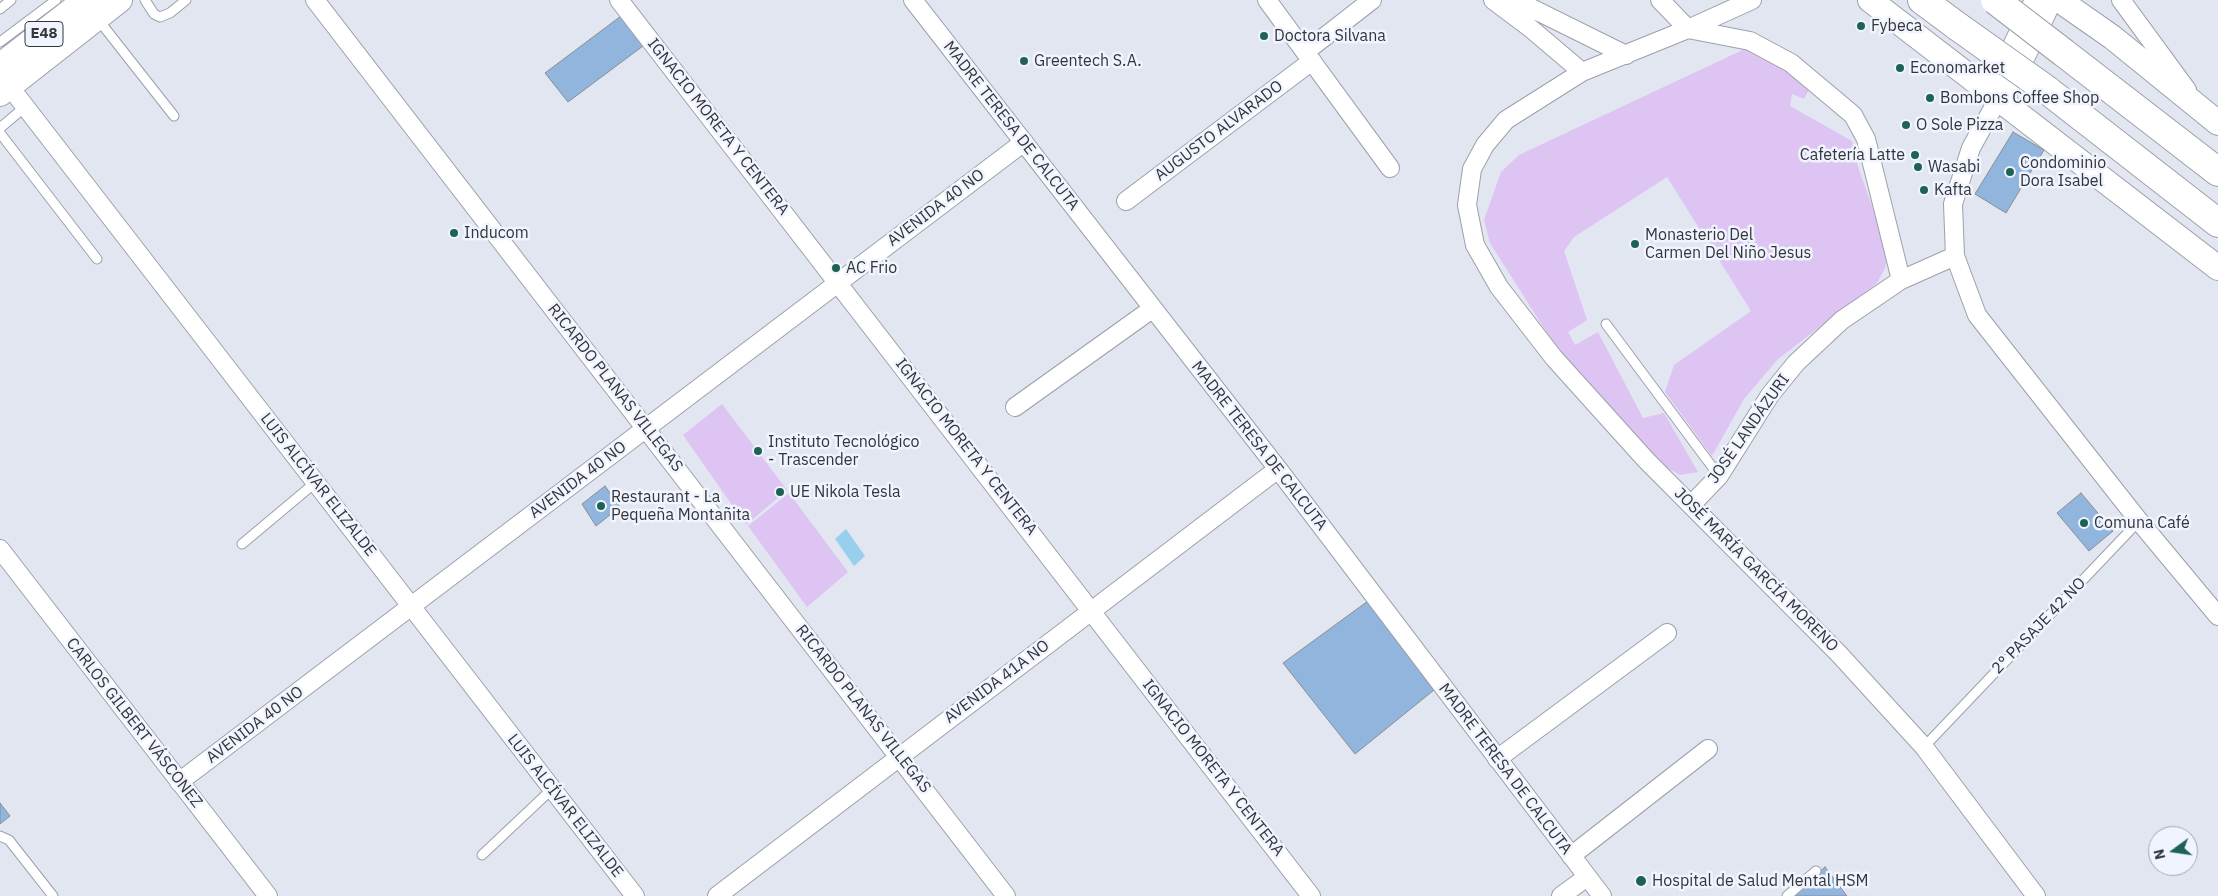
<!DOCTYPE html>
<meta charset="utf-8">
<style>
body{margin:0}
#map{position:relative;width:2218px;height:896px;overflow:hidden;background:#e2e6f1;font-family:"IBM Plex Sans",sans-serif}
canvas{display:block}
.north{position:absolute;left:2148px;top:826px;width:50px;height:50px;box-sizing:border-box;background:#f0f4ff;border:1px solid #a4a8b0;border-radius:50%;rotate:256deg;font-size:14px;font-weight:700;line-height:20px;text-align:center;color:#333539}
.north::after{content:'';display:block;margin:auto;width:18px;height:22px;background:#1e6254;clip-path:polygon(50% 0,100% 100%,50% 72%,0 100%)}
</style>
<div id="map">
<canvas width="2218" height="896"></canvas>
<div class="north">N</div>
</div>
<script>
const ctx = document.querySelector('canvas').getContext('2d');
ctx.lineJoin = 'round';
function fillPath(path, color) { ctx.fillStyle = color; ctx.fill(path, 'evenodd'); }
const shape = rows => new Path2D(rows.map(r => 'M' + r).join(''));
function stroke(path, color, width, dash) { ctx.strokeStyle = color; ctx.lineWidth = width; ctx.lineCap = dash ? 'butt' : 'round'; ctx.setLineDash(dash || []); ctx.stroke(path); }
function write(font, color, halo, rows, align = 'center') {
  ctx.font = font + ' "IBM Plex Sans",sans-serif'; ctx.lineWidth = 5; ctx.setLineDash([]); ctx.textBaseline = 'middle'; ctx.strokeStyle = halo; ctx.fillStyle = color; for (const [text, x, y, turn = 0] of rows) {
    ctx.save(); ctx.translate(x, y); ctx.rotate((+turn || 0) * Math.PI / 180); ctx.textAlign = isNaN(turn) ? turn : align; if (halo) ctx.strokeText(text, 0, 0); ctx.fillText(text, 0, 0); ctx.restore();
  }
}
fillPath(shape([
 [1749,47,1789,69,1810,88,1804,99,1792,94,1790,106,1852,141,1858,167,1889,253,1885,268,1877,283,1778,359,1744,399,1712,456,1665,392,1674,365,1751,311,1667,177,1574,237,1564,251,1587,320,1568,332,1575,345,1598,332,1643,418,1664,413,1698,472,1680,475,1658,463,1568,366,1490,243,1484,220,1501,172,1519,155],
 [722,404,787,490,746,525,683,435],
 [789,493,848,572,807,607,748,526]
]), '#ddc4f3');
fillPath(shape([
 [846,529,865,556,854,566,835,539]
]), '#98cfec');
const building = shape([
 [621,16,643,46,568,102,545,73,621,16],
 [2013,132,2044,150,2006,213,1975,194,2013,132],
 [605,486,620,507,596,526,582,504,605,486],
 [2081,493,2113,531,2089,551,2057,513,2081,493],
 [1368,601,1434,690,1355,754,1283,663,1368,601],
 [0,803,10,816,0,824,0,803],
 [1825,867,1847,896,1792,896,1825,867]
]);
fillPath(building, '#91b5dd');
stroke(building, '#868e96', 1);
const lane = shape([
 [145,0,154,14,160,17,170,13,186,0],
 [0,9,11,0],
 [97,18,174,116],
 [0,42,56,0],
 [0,128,26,106],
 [0,133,97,259],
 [1606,324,1719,476],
 [242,544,316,482],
 [1924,747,2139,521],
 [0,836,9,840,53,896],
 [482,855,552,789],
 [1787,896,1816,871]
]);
const street = shape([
 [315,0,1006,896],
 [619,0,1311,896],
 [913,0,1278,469,1602,896],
 [1267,0,1390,168],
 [1493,0,1529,27,1582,72],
 [1515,0,1626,55],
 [1660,0,1688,29,1750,41,1791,63,1853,115,1866,139,1901,280],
 [1752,0,1688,29,1582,72,1506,120,1485,145,1472,169,1467,205,1475,245,1499,287,1554,358,1646,460,1839,654,1924,747,2036,896],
 [2053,0,2011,88,1998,99,1971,148,1953,204,1955,256,1977,315,2139,521,2218,616],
 [2121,0,2187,90],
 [1305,52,1372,0],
 [10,87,635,896],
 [1998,99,1995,81,2034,0],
 [1126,201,1312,61],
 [1015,407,1152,309],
 [1692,504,1719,476,1770,395,1796,363,1842,320,1901,280,1955,256],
 [0,549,268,896],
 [1497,759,1667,633],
 [179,782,1024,142],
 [1571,856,1708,749],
 [717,896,1278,469],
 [1561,896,1587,877]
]);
const secondary = shape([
 [1870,0,2218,268],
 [2059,0,2112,37,2218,123],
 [0,94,120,0]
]);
const primary = shape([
 [1922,0,1957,26],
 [2064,53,2218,172],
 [0,68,88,0],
 [2047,90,2218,223]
]);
stroke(lane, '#9ca0aa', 11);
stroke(street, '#9ca0aa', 20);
stroke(secondary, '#9ca0aa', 26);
stroke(primary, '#9ca0aa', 30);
stroke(lane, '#fff', 9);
stroke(street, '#fff', 18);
stroke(secondary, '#fff', 24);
stroke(primary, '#fff', 28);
const primaryBridge = shape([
 [1995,0,2064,53],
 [1957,26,2047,90]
]);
stroke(primaryBridge, '#9ca0aa', 30, []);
stroke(primaryBridge, '#fff', 28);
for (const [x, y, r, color] of [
 [1861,26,5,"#1e6254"],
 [1264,36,5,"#1e6254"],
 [1024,61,5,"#1e6254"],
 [1900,68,5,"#1e6254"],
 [1930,98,5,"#1e6254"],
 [1906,125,5,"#1e6254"],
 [1915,155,5,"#1e6254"],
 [1918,167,5,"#1e6254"],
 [2010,172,5,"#1e6254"],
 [1924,190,5,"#1e6254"],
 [454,233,5,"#1e6254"],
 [1635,244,5,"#1e6254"],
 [836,268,5,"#1e6254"],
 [758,451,5,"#1e6254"],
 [780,492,5,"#1e6254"],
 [601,506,5,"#1e6254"],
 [2084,523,5,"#1e6254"],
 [1641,881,6,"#1e6254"]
]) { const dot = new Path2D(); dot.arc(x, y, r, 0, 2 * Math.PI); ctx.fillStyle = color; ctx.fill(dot); stroke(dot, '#f0f4ff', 2); }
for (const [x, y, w] of [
 [44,34,38]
]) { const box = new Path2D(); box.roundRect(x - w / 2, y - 12.5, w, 25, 4); ctx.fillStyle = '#f0f4ff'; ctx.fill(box); stroke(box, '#333539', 1); }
write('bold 15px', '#333539', null, [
 ["E48",44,34]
]);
write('16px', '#333539', '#f0f4ff', [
 ["Fybeca",1871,26],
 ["Doctora Silvana",1274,36],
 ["Greentech S.A.",1034,61],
 ["Economarket",1910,68],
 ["Bombons Coffee Shop",1940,98],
 ["O Sole Pizza",1916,125],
 ["Cafetería Latte",1905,155,"right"],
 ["Condominio",2020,163],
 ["Dora Isabel",2020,181],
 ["Wasabi",1928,167],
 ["Kafta",1934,190],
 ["Inducom",464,233],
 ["Monasterio Del",1645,235],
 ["Carmen Del Niño Jesus",1645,253],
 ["AC Frio",846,268],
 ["Instituto Tecnológico",768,442],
 ["- Trascender",768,460],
 ["UE Nikola Tesla",790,492],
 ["Restaurant - La",611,497],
 ["Pequeña Montañita",611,515],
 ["Comuna Café",2094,523],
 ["Hospital de Salud Mental HSM",1652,881]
], 'left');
write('16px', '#333539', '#f0f4ff', [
 ["MADRE TERESA DE CALCUTA",1011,126,52],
 ["IGNACIO MORETA Y CENTERA",718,127,52],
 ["AUGUSTO ALVARADO",1219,131,-37],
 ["AVENIDA 40 NO",936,208,-37],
 ["RICARDO PLANAS VILLEGAS",615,388,52],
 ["JOSÉ LANDÁZURI",1749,429,-55],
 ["MADRE TERESA DE CALCUTA",1259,446,52],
 ["IGNACIO MORETA Y CENTERA",966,447,52],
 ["AVENIDA 40 NO",578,480,-37],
 ["LUIS ALCÍVAR ELIZALDE",318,485,52],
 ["JOSÉ MARÍA GARCÍA MORENO",1756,570,45],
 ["2° PASAJE 42 NO",2039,626,-46],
 ["AVENIDA 41A NO",997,682,-37],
 ["RICARDO PLANAS VILLEGAS",863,709,52],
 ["CARLOS GILBERT VÁSCONEZ",134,723,52],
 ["AVENIDA 40 NO",255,725,-37],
 ["IGNACIO MORETA Y CENTERA",1213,768,52],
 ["MADRE TERESA DE CALCUTA",1505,769,53],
 ["LUIS ALCÍVAR ELIZALDE",565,806,52]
]);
</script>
